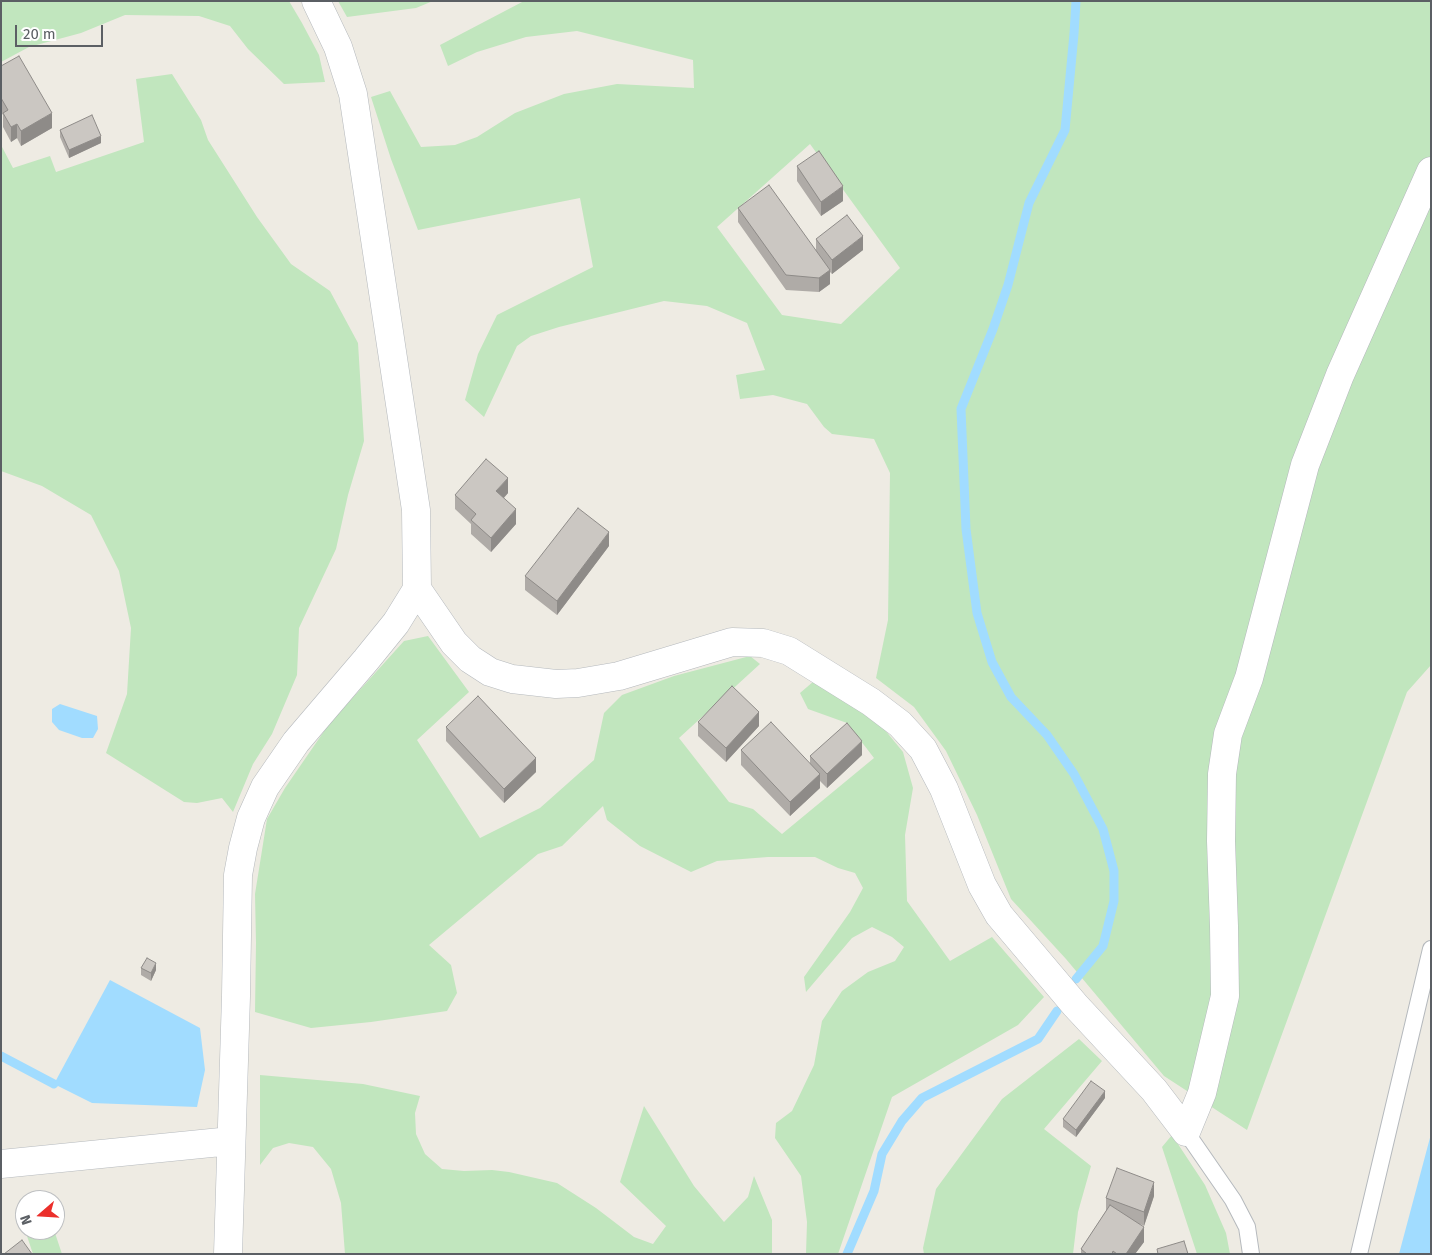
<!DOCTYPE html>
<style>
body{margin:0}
#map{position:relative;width:1432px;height:1255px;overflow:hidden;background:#eeebe3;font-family:"Fira Sans",sans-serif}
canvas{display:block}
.frame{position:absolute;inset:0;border:2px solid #5b5f64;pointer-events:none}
.north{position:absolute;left:15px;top:1190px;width:50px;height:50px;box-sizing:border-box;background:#fff;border:1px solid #bdbfc1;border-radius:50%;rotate:251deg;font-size:14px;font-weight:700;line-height:20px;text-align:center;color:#5b5f64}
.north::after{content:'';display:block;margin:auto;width:18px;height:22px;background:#eb2f2b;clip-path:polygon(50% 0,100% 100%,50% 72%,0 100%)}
.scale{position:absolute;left:15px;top:25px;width:88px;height:22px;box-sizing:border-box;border:2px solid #5b5f64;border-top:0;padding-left:6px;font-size:15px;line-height:18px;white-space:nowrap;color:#5b5f64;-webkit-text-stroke:4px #fff;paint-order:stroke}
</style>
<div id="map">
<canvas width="1432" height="1255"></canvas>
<div class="frame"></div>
<div class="north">N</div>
<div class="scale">20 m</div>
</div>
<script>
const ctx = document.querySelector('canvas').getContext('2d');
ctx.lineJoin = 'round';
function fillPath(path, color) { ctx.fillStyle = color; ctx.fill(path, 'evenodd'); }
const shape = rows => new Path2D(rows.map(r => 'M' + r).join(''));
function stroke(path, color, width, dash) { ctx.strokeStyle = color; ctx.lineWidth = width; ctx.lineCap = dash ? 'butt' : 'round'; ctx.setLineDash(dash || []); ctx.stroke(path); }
fillPath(shape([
 [1,1,289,1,302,23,319,55,325,82,284,84,248,49,230,26,199,16,125,15,81,33,29,47,1,62],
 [338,1,433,1,416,8,347,17],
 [524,1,1431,1,1431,665,1407,692,1247,1130,1164,1076,1066,959,1011,899,977,815,946,751,914,707,876,678,888,620,890,473,874,439,832,434,824,427,807,404,773,395,740,399,736,375,765,370,747,323,707,306,664,301,559,327,531,336,517,346,484,417,465,400,478,354,497,315,593,267,580,198,418,230,391,159,371,97,390,91,421,147,455,145,477,137,515,113,564,94,617,84,694,88,693,60,577,31,526,37,477,52,448,66,440,45],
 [810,144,900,268,841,324,782,315,717,227],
 [172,74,201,120,208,140,257,217,291,264,330,291,358,343,364,441,348,495,336,549,299,628,297,675,272,734,253,764,233,812,222,798,197,803,184,802,106,753,127,694,131,628,119,571,91,515,42,486,1,471,1,145,13,168,50,156,56,172,144,142,136,79],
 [428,636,469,692,417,740,480,838,540,808,594,760,604,713,622,695,674,676,750,656,760,664,679,738,729,802,753,809,782,834,874,758,847,723,808,709,800,693,814,681,880,724,903,752,913,788,905,835,907,901,950,961,992,937,1044,997,1018,1025,892,1097,838,1254,806,1254,807,1222,801,1176,775,1138,776,1123,792,1111,814,1065,822,1021,842,991,868,972,895,961,904,947,892,937,872,927,852,938,806,992,804,977,850,912,863,888,855,873,838,868,815,857,768,857,717,861,691,872,640,846,607,820,603,806,562,846,538,854,429,945,451,965,457,993,447,1011,371,1022,311,1028,255,1012,256,943,255,894,267,819,285,788,329,724,404,641],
 [1079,1039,1102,1061,1044,1129,1091,1166,1078,1212,1073,1254,924,1254,923,1248,936,1189,1002,1099],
 [260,1075,363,1084,420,1096,415,1113,416,1134,425,1154,442,1169,464,1171,492,1170,509,1172,557,1183,596,1208,634,1237,653,1244,666,1226,620,1182,644,1106,694,1186,724,1222,748,1197,754,1176,772,1220,772,1254,345,1254,341,1203,331,1169,313,1147,289,1143,273,1148,260,1165],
 [1172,1135,1205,1185,1226,1233,1230,1254,1197,1254,1162,1147],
 [36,1230,54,1230,62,1254,33,1254,26,1233]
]), '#c1e6be');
fillPath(shape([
 [60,704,97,716,98,729,93,738,82,738,59,730,52,722,52,709],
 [110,980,200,1028,205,1070,197,1107,92,1103,54,1084],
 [1431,1134,1431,1254,1399,1254]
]), '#a1dcff');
stroke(shape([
 [1076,1,1074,34,1065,130,1029,203,1008,285,993,329,961,409,966,529,977,613,992,662,1011,697,1047,735,1074,774,1103,829,1114,871,1114,901,1103,946,1076,979],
 [1,1056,54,1084],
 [847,1254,874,1191,882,1154,902,1121,922,1098,1038,1039,1057,1011]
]), '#a1dcff', 9);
const lane = shape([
 [1186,1132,1233,1200,1247,1227,1251,1254],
 [1359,1254,1431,949]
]);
const street = shape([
 [417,589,454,643,470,659,490,672,512,679,556,684,578,683,619,676,732,642,763,643,789,651,871,702,900,724,923,749,944,789,982,885,999,915,1075,1005,1154,1090,1186,1132],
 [1186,1132,1202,1093,1225,996,1224,926,1221,841,1222,774,1228,734,1249,678,1305,465,1340,375,1431,171],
 [1,1164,231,1141],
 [228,1254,236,996,238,875,243,848,251,818,265,787,296,742,366,660,396,623,417,589,416,510,353,94,338,47,316,1]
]);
stroke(lane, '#b5b9bd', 18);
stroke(street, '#b5b9bd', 29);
stroke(lane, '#fff', 16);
stroke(street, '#fff', 28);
fillPath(shape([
 [1,66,52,128,21,146,17,138,11,142,3,127,3,115,1,112],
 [60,130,101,143,69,158,60,137],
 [797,166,843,201,821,216,797,181],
 [738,208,816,250,816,239,863,250,832,274,830,272,830,284,819,292,786,290,738,222],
 [508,493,504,498,516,524,491,552,471,534,471,524,455,509,455,495],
 [609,546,557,615,525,590,525,576],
 [698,722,759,726,726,762,698,736],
 [446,727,536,772,504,803,446,741],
 [741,750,810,764,810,756,862,755,827,788,820,781,820,788,790,816,741,765],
 [141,968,156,970,151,981,141,975],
 [1105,1098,1076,1137,1063,1127,1063,1119],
 [1154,1196,1144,1226,1140,1224,1144,1242,1135,1254,1081,1254,1081,1249,1106,1211,1106,1198]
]), '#afaba7');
fillPath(shape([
 [52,113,52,128,21,146,21,131],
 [17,124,17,138,11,142,11,127],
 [101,136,101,143,69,158,69,150],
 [843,186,843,201,821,216,821,202],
 [863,236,863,250,832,274,832,260],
 [830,270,830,284,819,292,819,278],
 [508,478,508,493,496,506,496,491],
 [516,509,516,524,491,552,491,538],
 [609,532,609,546,557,615,557,601],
 [759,712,759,726,726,762,726,748],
 [862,741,862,755,827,788,827,774],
 [536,758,536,772,504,803,504,789],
 [820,774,820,788,790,816,790,802],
 [156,963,156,970,151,981,151,973],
 [1105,1091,1105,1098,1076,1137,1076,1130],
 [1154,1182,1154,1196,1144,1226,1144,1212],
 [1144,1227,1144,1242,1135,1254,1126,1254]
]), '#8e8b88');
const building = shape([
 [19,56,52,113,21,131,17,124,11,127,3,113,8,110,1,98,1,66,19,56],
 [92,115,101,136,69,150,60,130,92,115],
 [819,151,843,186,821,202,797,166,819,151],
 [769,185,830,270,819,278,786,275,738,208,769,185],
 [847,215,863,236,832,260,816,239,847,215],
 [486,459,508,478,496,491,516,509,491,538,471,520,476,514,455,495,486,459],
 [578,508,609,532,557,601,525,576,578,508],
 [732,686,759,712,726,748,698,722,732,686],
 [478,696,536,758,504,789,446,727,478,696],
 [771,722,820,774,790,802,741,750,771,722],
 [847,723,862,741,827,774,810,756,847,723],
 [147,958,156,963,151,973,141,968,147,958],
 [1091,1081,1105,1091,1076,1130,1063,1119,1091,1081],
 [1117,1168,1154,1182,1144,1212,1106,1198,1117,1168],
 [1110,1205,1144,1227,1126,1254,1117,1254,1113,1251,1112,1254,1087,1254,1081,1249,1110,1205],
 [22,1240,32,1254,4,1254,22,1240],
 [1184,1241,1188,1254,1158,1254,1157,1249,1184,1241]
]);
fillPath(building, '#cbc7c2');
stroke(building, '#8e8b88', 1);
</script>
